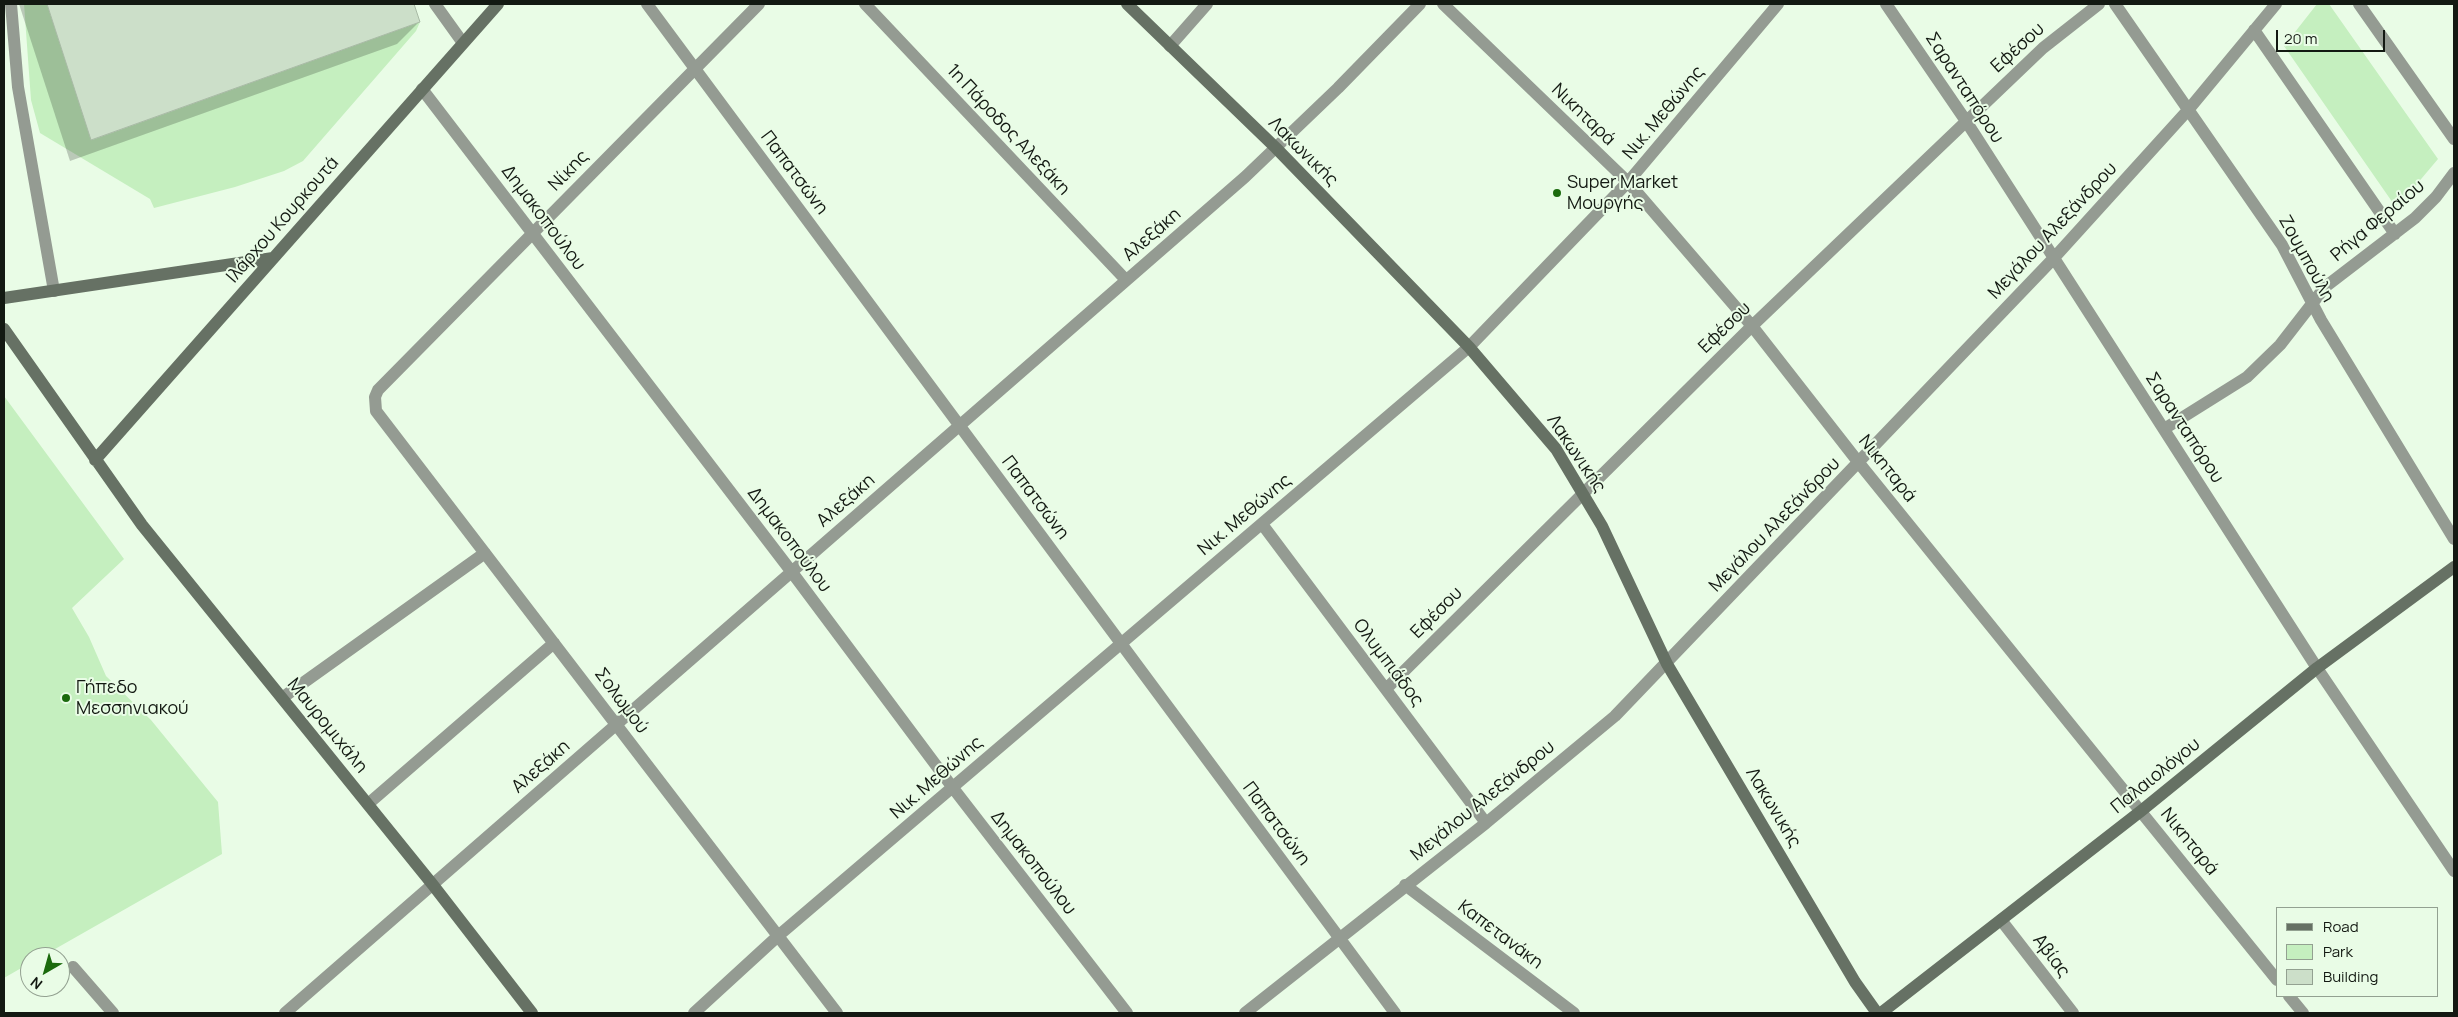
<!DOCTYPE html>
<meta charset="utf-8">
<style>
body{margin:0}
#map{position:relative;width:2458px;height:1017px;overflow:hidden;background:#e9fce6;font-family:Manrope,sans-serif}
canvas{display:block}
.frame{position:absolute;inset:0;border:5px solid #131912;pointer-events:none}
.legend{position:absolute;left:2276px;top:907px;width:162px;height:90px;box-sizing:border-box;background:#e9fce6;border:1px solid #93a191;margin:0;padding:6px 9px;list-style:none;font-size:15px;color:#131912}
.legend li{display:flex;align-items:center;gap:10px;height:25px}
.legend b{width:25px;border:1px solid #93a191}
.north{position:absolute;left:20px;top:947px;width:50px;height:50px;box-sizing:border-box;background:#e9fce6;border:1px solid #93a191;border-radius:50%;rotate:218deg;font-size:14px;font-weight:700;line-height:20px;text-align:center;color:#131912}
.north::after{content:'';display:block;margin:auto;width:18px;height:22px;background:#1b6a0d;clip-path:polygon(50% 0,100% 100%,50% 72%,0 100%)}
.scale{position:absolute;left:2276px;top:30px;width:109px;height:22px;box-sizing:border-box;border:2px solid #131912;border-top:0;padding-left:6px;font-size:15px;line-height:18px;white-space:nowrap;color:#131912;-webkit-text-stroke:4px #e9fce6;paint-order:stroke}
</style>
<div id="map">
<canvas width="2458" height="1017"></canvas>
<div class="frame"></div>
<ul class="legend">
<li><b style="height:6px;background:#667164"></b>Road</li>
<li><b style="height:14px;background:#c5efbf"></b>Park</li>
<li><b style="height:14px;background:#ccdfc9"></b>Building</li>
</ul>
<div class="north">N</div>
<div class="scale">20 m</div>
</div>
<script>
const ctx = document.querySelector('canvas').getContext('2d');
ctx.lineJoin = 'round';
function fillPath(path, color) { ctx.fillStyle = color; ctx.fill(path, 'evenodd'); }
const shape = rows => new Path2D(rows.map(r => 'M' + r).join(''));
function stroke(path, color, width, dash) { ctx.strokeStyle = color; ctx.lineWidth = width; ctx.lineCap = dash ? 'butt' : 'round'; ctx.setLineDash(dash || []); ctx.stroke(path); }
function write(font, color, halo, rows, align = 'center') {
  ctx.font = font + ' Manrope,sans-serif'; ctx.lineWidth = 4; ctx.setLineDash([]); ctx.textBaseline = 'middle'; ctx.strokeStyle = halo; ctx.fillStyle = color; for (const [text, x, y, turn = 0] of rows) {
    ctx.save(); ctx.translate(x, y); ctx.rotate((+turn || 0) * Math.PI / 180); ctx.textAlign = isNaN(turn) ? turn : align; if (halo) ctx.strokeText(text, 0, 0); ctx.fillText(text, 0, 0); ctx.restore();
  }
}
fillPath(shape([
 [24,4,47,4,92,140,420,22,416,31,303,161,284,171,235,187,154,208,150,199,40,133,31,100],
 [2317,4,2329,4,2438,159,2411,191,2395,206,2284,46],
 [4,396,124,559,72,608,89,637,106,676,151,720,218,802,222,854,41,957,30,957,30,963,4,978]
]), '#c5efbf');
fillPath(shape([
 [19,4,413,4,419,22,397,44,70,161]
]), '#0003');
const building = shape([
 [47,4,414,4,420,22,91,140,47,4]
]);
fillPath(building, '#ccdfc9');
stroke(building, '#a8baa5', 1);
stroke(shape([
 [11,4,18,87,54,291],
 [435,4,463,43],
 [647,4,1395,1013],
 [759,4,378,390,375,397,376,411,837,1013],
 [865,4,1126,280],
 [1443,4,1628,182,1752,326,1859,463,2277,980],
 [1886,4,1966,121,2317,668,2454,871],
 [2115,4,2282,245,2321,320,2454,539],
 [2359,4,2454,139],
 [2254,30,2395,234],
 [1170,46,1207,4],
 [422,89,791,571,953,788,1127,1013],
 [2164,429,2247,377,2280,345,2325,287,2415,218,2436,197,2454,173],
 [1262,524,1486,823],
 [1386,689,1752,326,2043,48,2099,4],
 [282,698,485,553],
 [368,804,554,643],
 [1405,885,1574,1013],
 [2001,920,2073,1013],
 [73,967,113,1013],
 [2289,996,2303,1013],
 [285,1013,1245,177,1338,88,1420,4],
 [694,1013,778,936,1469,347,1628,182,1778,4],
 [1245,1013,1486,823,1615,716,2053,259,2189,109,2276,4]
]), '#949b92', 12);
stroke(shape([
 [1127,4,1276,148,1469,347,1556,449,1602,526,1667,664,1855,982,1877,1013],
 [4,298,273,258],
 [4,329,142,525,433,885,532,1013],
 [95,460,498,4],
 [1881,1013,2141,811,2317,668,2454,567]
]), '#667164', 12);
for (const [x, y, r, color] of [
 [1557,193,5,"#1b6a0d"],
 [66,698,5,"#1b6a0d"]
]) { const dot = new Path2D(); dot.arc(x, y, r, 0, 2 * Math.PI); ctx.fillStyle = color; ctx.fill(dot); stroke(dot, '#e9fce6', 2); }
write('18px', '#131912', '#e9fce6', [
 ["Εφέσου",2018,48,-42],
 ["Σαρανταπόρου",1964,88,57],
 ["Νικ. Μεθώνης",1664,113,-50],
 ["Νικηταρά",1583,115,44],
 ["1η Πάροδος Αλεξάκη",1008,130,47],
 ["Λακωνικής",1303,152,45],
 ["Νίκης",569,171,-46],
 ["Παπατσώνη",794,173,53],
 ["Δημακοπούλου",543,218,53],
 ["Ιλάρχου Κουρκουτά",283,220,-49],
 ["Ρήγα Φεραίου",2378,221,-40],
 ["Μεγάλου Αλεξάνδρου",2053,231,-47],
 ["Αλεξάκη",1152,235,-41],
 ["Ζουμπούλη",2306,259,61],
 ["Εφέσου",1725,328,-44],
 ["Σαρανταπόρου",2184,428,57],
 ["Λακωνικής",1576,454,56],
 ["Νικηταρά",1887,469,51],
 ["Παπατσώνη",1035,498,53],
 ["Αλεξάκη",846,501,-41],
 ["Νικ. Μεθώνης",1245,515,-40],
 ["Μεγάλου Αλεξάνδρου",1775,525,-46],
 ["Δημακοπούλου",789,540,53],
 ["Εφέσου",1437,613,-45],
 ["Ολυμπιάδος",1388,663,53],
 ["Σολωμού",621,701,53],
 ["Μαυρομιχάλη",327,726,51],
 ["Αλεξάκη",541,767,-41],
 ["Παλαιολόγου",2156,776,-39],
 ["Νικ. Μεθώνης",937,778,-41],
 ["Μεγάλου Αλεξάνδρου",1483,801,-39],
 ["Λακωνικής",1773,808,59],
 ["Παπατσώνη",1276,824,53],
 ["Νικηταρά",2189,842,51],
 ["Δημακοπούλου",1033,863,52],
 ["Καπετανάκη",1500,935,37],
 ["Αβίας",2051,956,53]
]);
write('18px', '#131912', '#e9fce6', [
 ["Super Market",1567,183],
 ["Μουργής",1567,204],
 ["Γήπεδο",76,688],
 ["Μεσσηνιακού",76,709]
], 'left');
</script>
